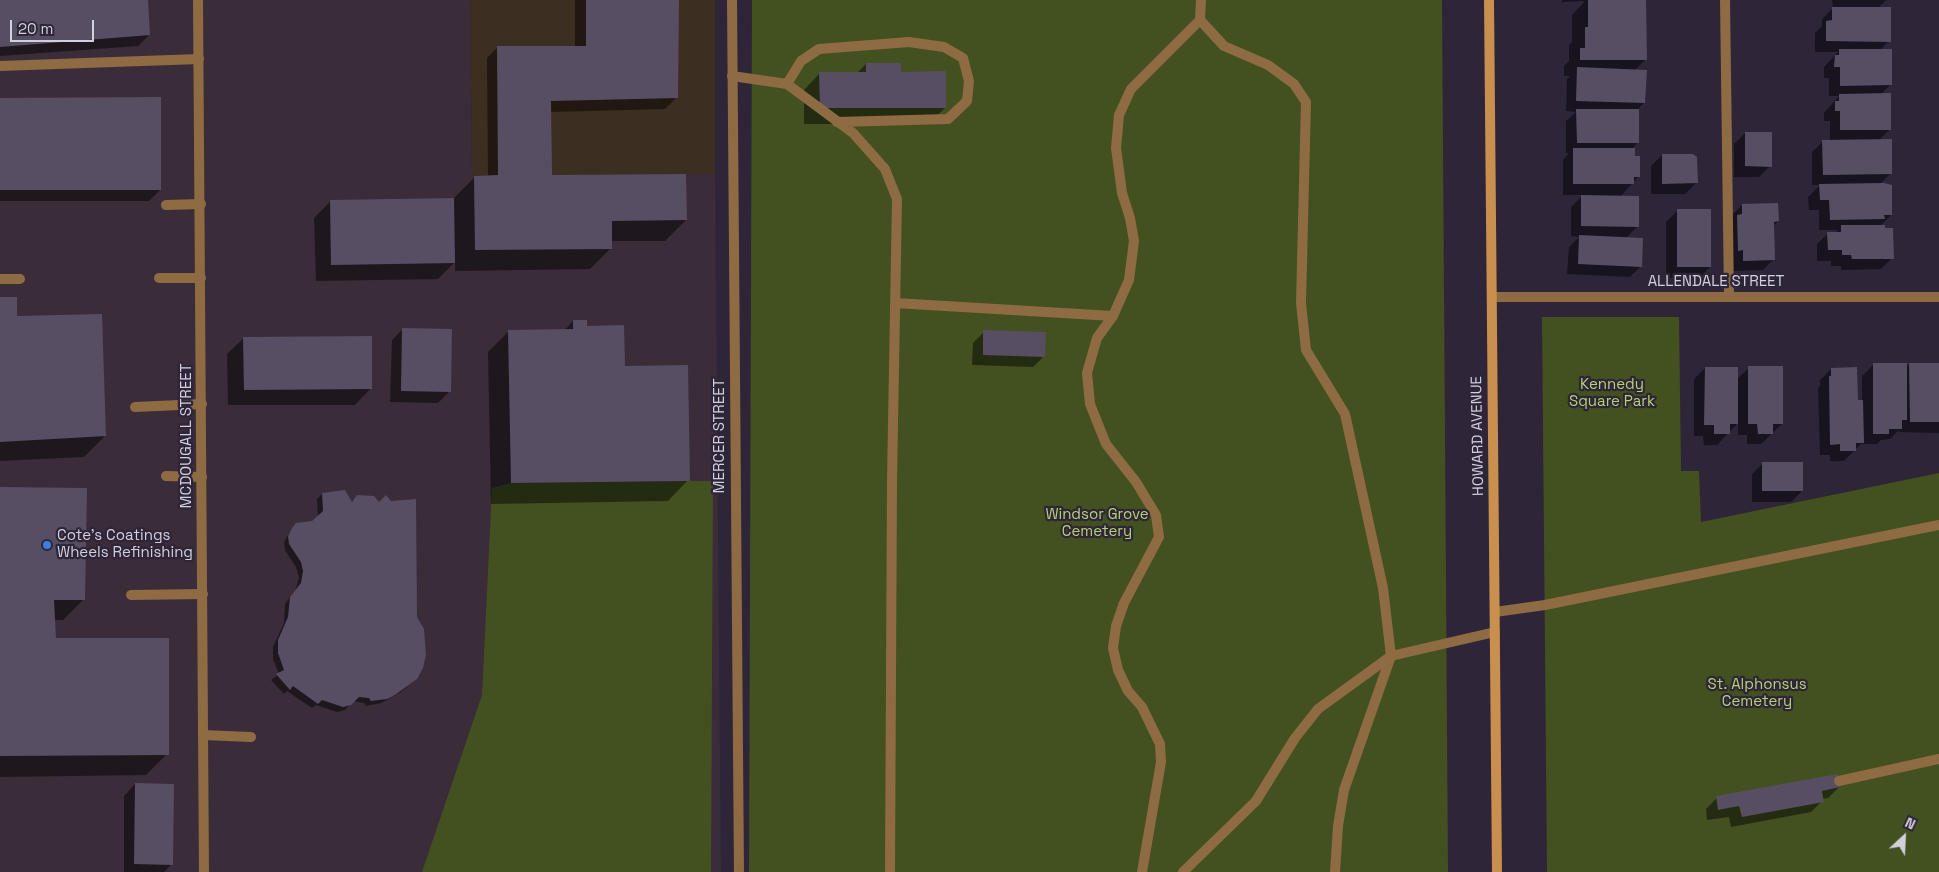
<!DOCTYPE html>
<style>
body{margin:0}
#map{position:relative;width:1939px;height:872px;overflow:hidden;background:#2e2539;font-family:"Space Grotesk",sans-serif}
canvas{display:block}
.north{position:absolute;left:1879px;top:812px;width:50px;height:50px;-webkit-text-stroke:4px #2e2539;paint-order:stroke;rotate:25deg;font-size:14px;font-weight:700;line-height:20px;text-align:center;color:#d4cfdc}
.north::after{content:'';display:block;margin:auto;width:18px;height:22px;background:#d4cfdc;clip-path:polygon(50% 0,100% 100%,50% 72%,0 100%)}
.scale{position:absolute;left:10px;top:20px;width:84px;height:22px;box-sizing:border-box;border:2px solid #d4cfdc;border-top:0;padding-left:6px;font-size:15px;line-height:18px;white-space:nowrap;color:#d4cfdc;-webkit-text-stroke:4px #2e2539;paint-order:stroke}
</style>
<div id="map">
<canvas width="1939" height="872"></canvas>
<div class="north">N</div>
<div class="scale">20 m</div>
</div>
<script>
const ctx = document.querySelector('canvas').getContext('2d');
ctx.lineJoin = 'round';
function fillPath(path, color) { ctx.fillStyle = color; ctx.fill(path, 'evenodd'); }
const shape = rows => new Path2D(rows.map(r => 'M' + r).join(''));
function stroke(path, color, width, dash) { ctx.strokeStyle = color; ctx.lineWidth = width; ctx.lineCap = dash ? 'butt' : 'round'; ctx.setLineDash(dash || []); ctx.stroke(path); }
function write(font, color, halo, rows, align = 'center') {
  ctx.font = font + ' "Space Grotesk",sans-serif'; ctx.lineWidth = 4.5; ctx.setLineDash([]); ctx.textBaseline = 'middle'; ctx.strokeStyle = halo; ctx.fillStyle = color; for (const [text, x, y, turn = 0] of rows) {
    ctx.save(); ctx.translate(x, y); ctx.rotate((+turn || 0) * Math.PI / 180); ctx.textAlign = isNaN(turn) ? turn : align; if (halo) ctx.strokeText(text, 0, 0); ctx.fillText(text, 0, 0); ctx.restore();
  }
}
fillPath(shape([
 [470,0,715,0,715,174,474,176,472,174]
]), '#3c2e21');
fillPath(shape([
 [0,0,470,0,472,174,474,176,715,174,721,872,0,872]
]), '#3a2c39');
fillPath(shape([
 [752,0,1442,0,1448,872,749,872],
 [1542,317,1679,317,1681,471,1699,471,1701,522,1939,473,1939,872,1547,872],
 [690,481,713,481,711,872,422,872,482,695,492,488,511,483]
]), '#435120');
fillPath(shape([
 [0,0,146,0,149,35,138,46,0,56],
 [575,0,678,0,676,98,665,109,550,112,551,175,686,220,665,241,611,241,611,248,590,269,455,271,455,262,438,279,316,281,314,218,330,202,454,198,475,177,488,177,487,58,498,47,575,47],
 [1562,0,1645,0,1646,59,1634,71,1644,103,1638,109,1638,142,1631,150,1639,176,1620,197,1638,226,1626,238,1641,266,1630,277,1567,274,1569,247,1579,237,1571,236,1571,207,1583,195,1563,195,1563,160,1569,153,1566,153,1566,121,1576,112,1566,111,1567,79,1570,76,1564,76,1564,66,1569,61,1569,45,1572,42,1572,15,1585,1,1562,2],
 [1832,0,1886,0,1878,8,1889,41,1880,50,1891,84,1880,95,1890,129,1879,140,1891,173,1880,184,1891,215,1880,226,1892,258,1881,269,1841,270,1841,266,1831,266,1831,261,1817,261,1817,244,1828,233,1835,233,1838,230,1819,230,1819,210,1809,210,1808,197,1820,185,1812,185,1812,152,1823,141,1830,141,1830,121,1824,121,1824,113,1839,96,1829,96,1829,78,1824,78,1824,67,1838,52,1815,52,1815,33,1822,26,1822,19,1833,8],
 [866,64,899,73,945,108,928,124,804,124,804,90,820,73,857,73],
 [0,99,160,190,149,201,0,201],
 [1745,133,1770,166,1759,177,1734,177,1734,144],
 [1662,155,1696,183,1685,194,1651,194,1651,166],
 [1742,205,1778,221,1773,226,1774,259,1763,270,1732,271,1731,216],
 [1677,211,1710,267,1699,278,1666,278,1666,222],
 [0,299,16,317,105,436,84,457,0,461],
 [573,321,586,327,623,368,688,480,668,501,491,504,488,352,509,331,564,331],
 [403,329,449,392,438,403,390,402,392,340],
 [984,332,1044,356,1033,367,972,365,973,343],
 [244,338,371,388,355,405,228,405,227,354],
 [1909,364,1939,364,1939,433,1899,432,1899,430,1890,439,1881,440,1877,444,1861,444,1844,461,1830,461,1830,455,1820,455,1818,388,1820,386,1820,380,1831,369,1857,401,1862,401,1862,376,1873,365,1906,368],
 [1705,368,1737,379,1749,368,1782,424,1761,444,1747,444,1747,435,1738,435,1738,423,1717,445,1704,445,1703,436,1694,436,1694,379],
 [1763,463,1802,491,1791,502,1752,502,1752,474],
 [0,489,84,599,63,620,54,620,55,640,167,754,146,775,0,777],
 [322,494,351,502,358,496,416,679,401,692,381,703,366,706,364,703,353,701,345,710,337,712,316,705,312,708,287,691,284,694,271,680,279,674,273,659,273,647,284,623,285,604,296,589,299,577,296,567,285,550,284,542,291,530,296,524,312,522,318,518,317,499],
 [135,784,172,864,164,872,124,872,124,796],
 [1839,787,1828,798,1822,799,1822,801,1811,812,1731,827,1729,817,1707,820,1706,809,1717,798]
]), '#0007');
fillPath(shape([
 [0,0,148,0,150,35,0,47],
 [586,0,679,0,678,98,551,101,552,175,686,174,687,220,612,221,612,249,475,250,474,176,498,175,497,46,586,46],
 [1588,0,1646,0,1647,60,1580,60,1580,48,1585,48,1585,27,1588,27],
 [1832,7,1891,7,1891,42,1826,41,1826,21,1832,20],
 [1839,49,1892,49,1892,85,1840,86,1840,67,1834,67,1835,55,1839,55],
 [866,63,901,63,901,72,946,71,946,108,820,108,819,72,866,72],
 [1577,67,1647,70,1645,103,1576,101],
 [1891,93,1891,130,1840,130,1840,111,1835,111,1835,101,1839,101,1839,94],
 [161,97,161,190,0,190,0,98],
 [1576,109,1639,109,1639,143,1577,143],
 [1745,132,1772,132,1772,167,1745,166],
 [1892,139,1892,174,1823,175,1822,140],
 [1573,148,1635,148,1635,156,1640,156,1640,177,1634,177,1634,184,1573,184],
 [1662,154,1693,154,1697,157,1698,183,1662,184],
 [1884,183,1892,185,1892,215,1884,215,1885,219,1830,220,1829,200,1820,200,1819,184],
 [1581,195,1639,196,1639,227,1581,226],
 [454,198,455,263,331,265,330,200],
 [1778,203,1779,221,1774,222,1775,260,1743,261,1743,250,1738,251,1737,215,1742,214,1742,204],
 [1677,209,1711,209,1711,267,1677,267],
 [1841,225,1885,225,1885,228,1893,228,1894,259,1852,259,1851,255,1842,255,1842,250,1828,250,1827,232,1841,232],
 [1579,235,1643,238,1642,267,1578,264],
 [0,297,17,297,17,316,102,314,106,436,0,442],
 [573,320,587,320,587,326,624,325,625,366,688,365,690,481,511,483,508,330,573,329],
 [402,328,452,329,451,392,401,391],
 [983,330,1046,332,1045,357,983,355],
 [372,336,372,389,244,390,243,337],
 [1873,363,1907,363,1907,420,1902,420,1902,429,1889,429,1889,434,1873,434],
 [1909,363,1939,363,1939,422,1910,422],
 [1748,366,1783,366,1783,424,1773,424,1773,434,1758,434,1757,424,1748,424],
 [1705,367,1738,367,1738,424,1730,424,1730,434,1714,434,1714,425,1704,425],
 [1857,367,1858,400,1863,400,1864,443,1856,443,1856,451,1840,451,1840,444,1830,445,1829,376,1831,376,1831,368],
 [1762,462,1803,462,1803,491,1762,491],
 [0,487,87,488,85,600,54,600,56,638,169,638,169,755,0,756],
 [345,490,352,502,357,495,374,496,379,502,386,495,391,501,416,499,417,617,424,629,426,655,423,668,417,679,395,695,387,699,371,701,369,698,359,697,351,705,343,707,322,700,318,704,293,686,290,690,276,674,284,670,278,653,278,640,288,617,290,597,301,583,303,571,301,562,289,544,288,536,292,528,296,523,312,521,323,511,322,493],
 [1838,774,1840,787,1822,791,1824,802,1742,817,1739,806,1718,810,1716,796],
 [135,783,174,784,173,865,134,864]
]), '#574e64');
stroke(shape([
 [1725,0,1729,297],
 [0,66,199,59],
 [732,76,787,84,853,133,885,169,897,199,892,481,890,872],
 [787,84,801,61,819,49,909,42,944,47,963,58,969,81,967,101,948,119,837,122],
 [166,205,201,204],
 [159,278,201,278],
 [0,279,20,279],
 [895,303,1113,316],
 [135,407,202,404],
 [166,476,202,477],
 [131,595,203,594],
 [1495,612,1545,605,1939,525],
 [203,735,251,737],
 [1839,781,1939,759],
 [1142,872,1161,762,1160,744,1142,707,1128,691,1118,670,1113,648,1116,626,1124,603,1159,537,1156,515,1136,482,1106,444,1090,404,1087,373,1097,338,1113,316,1129,280,1134,241,1130,218,1122,193,1116,148,1119,115,1131,89,1200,20,1201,0],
 [1183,872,1256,801,1295,738,1318,709,1391,656,1383,588,1345,414,1306,350,1301,303,1306,102,1294,84,1268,65,1224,46,1200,20],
 [1335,872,1338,826,1344,790,1391,656,1495,632]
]), '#8f6b44', 10);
stroke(shape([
 [198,0,204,872],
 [732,0,739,872],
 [1492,297,1939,297]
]), '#8f6b44', 10);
stroke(shape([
 [1489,0,1497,872]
]), '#c88f4e', 10);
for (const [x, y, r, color] of [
 [47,545,5,"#3f7fe0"]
]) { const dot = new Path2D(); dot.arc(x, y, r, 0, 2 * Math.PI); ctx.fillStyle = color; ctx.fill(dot); stroke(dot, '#2e2539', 2); }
write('15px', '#d4cfdc', '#2e2539', [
 ["ALLENDALE STREET",1716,282],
 ["MCDOUGALL STREET",187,436,-90],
 ["MERCER STREET",720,436,-90],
 ["HOWARD AVENUE",1478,436,-91]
]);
write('15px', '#b6d372', '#2e2539', [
 ["Kennedy",1612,385],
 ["Square Park",1612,402],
 ["Windsor Grove",1097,515],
 ["Cemetery",1097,532],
 ["St. Alphonsus",1757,685],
 ["Cemetery",1757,702]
]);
write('15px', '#d4cfdc', '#2e2539', [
 ["Cote's Coatings",57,536],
 ["Wheels Refinishing",57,553]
], 'left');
</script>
